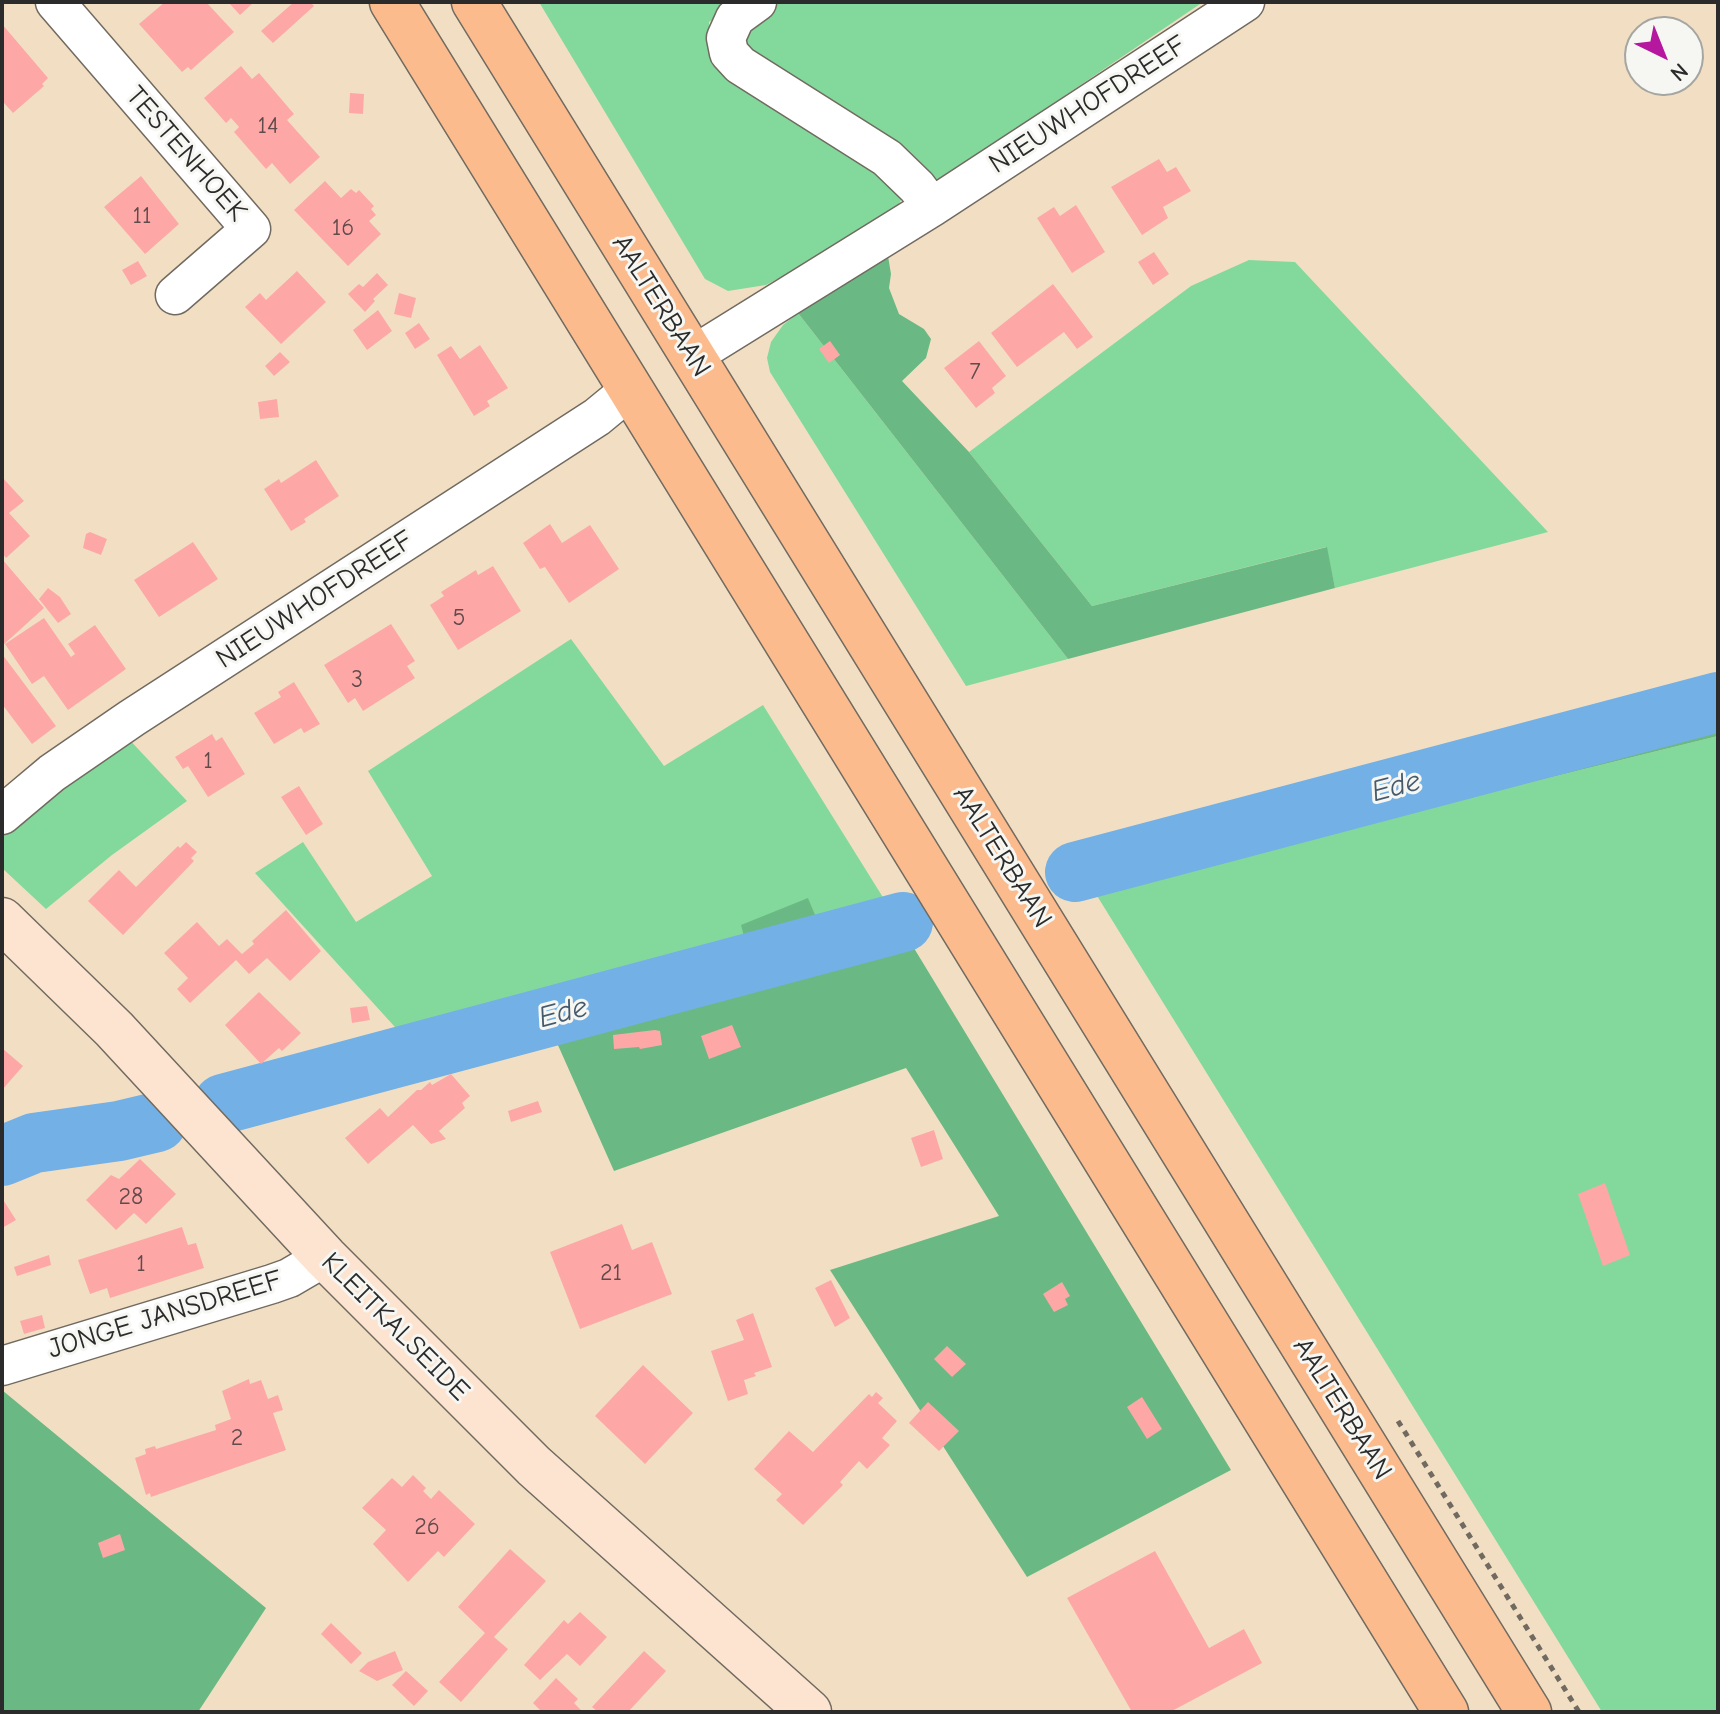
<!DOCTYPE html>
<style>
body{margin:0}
#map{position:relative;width:1720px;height:1714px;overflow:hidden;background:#f2dfc3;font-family:"Comic Neue",sans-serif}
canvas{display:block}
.frame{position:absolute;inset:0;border:4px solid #2b2b2b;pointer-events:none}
.north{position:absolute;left:1624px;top:16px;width:80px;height:80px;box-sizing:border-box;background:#f6f6f2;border:2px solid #a5a5a2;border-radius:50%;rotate:137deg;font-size:22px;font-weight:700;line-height:32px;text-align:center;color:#2b2b2b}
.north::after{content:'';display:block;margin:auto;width:28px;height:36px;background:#b5179e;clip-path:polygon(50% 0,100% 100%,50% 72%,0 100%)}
</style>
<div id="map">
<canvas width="1720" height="1714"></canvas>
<div class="frame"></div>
<div class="north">N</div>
</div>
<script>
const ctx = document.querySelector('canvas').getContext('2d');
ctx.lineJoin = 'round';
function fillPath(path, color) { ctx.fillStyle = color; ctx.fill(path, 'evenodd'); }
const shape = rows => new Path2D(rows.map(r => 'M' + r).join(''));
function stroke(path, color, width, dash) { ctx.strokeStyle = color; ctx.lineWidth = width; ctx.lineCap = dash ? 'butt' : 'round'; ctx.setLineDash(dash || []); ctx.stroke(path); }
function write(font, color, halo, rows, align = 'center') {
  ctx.font = font + ' "Comic Neue",sans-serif'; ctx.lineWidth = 6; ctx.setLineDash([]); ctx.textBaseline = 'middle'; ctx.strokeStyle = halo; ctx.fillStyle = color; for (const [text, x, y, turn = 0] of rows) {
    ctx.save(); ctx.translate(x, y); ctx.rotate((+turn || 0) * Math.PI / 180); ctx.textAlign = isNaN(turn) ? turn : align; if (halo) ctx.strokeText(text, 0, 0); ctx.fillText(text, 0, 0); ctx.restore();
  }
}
fillPath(shape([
 [539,2,739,2,709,22,709,39,904,194,899,204,820,257,766,285,728,291,705,279],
 [767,2,1203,2,936,183,742,53,741,21],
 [1249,260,1295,262,1548,532,1335,588,1326,547,1092,606,969,452,1191,286],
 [798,313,1068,659,966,686,770,372,767,358,771,342,783,325],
 [571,639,664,766,763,705,889,907,822,931,808,899,752,963,414,1048,255,873,303,842,356,922,432,876,368,771],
 [125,735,187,801,112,855,46,909,2,868,2,831],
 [1718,736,1718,1712,1602,1712,1073,857,1266,807,1277,845]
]), '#83d99c');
fillPath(shape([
 [888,256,891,274,889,288,899,314,924,329,931,339,926,358,902,381,969,452,1092,606,1327,547,1335,588,1068,659,798,313],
 [1718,689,1718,736,1277,845,1266,807],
 [808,898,822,931,889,907,1231,1470,1027,1577,830,1270,999,1216,906,1068,614,1171,545,1016,751,963,741,925],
 [130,1118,152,1137,102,1152,15,1162,2,1171,2,1142,11,1137],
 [2,1390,266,1608,198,1712,2,1712]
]), '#6ab984');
stroke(shape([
 [1075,872,1718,702],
 [223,1104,903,922],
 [2,1156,34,1143,119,1131,157,1122]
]), '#73b0e5', 60);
fillPath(shape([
 [165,2,206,2,234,32,191,70,188,67,182,72,139,24],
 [228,2,254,2,240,15],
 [294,2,310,2,314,6,273,43,261,31],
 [2,24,48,78,42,84,44,86,13,113,4,103,2,104],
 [241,66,252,79,259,73,294,114,287,120,320,157,290,184,272,163,266,169,234,132,239,127,231,118,226,123,204,98],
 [350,93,364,94,363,114,349,113],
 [1159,159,1167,172,1176,167,1191,191,1163,207,1168,218,1142,235,1111,187],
 [141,176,179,224,145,254,104,207],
 [325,181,341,198,351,189,356,193,359,190,374,206,371,209,376,215,369,221,381,234,348,266,294,210],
 [1076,205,1105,252,1072,273,1037,218,1054,207,1060,216],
 [1154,252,1169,274,1153,285,1138,262],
 [138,261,147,276,131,285,122,270],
 [297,271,326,302,281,344,245,307,260,293,266,300],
 [377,273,388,285,373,299,375,301,365,312,348,294,359,284,363,287],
 [1053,284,1093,337,1077,349,1064,332,1017,367,991,333],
 [399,293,416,298,411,318,394,314],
 [378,310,392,331,367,350,353,330],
 [419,323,430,339,415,349,405,333],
 [830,341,840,355,829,363,819,349],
 [979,341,1006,376,992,388,995,393,976,408,944,368],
 [480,345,508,388,487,401,490,406,474,416,437,355,451,346,460,359],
 [280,352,290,362,274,376,265,366],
 [277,399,279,417,260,419,258,402],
 [316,460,339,496,304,519,306,522,291,531,264,489,279,479,281,483],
 [2,477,24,501,9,513,30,536,6,558,2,553],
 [550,524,562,543,590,525,619,569,569,603,545,567,540,569,523,543],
 [90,532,107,539,101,555,83,548,86,534],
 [193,542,218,579,159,617,134,580],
 [2,559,44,608,2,646,3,612],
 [493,566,521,611,458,650,430,605,444,596,441,592,476,570,478,575],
 [48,588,60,597,71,614,58,623,39,599],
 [44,618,71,657,75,654,68,644,95,625,126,669,68,710,44,676,32,684,5,644],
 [391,624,415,661,407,666,415,678,363,711,355,698,348,703,324,665],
 [2,654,56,726,32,744,2,704],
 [294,682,320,724,304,733,301,728,274,744,254,713,281,697,278,692],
 [212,734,216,741,222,737,245,774,208,797,188,766,183,769,175,757],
 [299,786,323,824,306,835,281,797],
 [186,842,197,852,191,858,194,861,123,935,88,901,119,870,136,887,178,846,180,848],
 [286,910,321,951,290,981,267,958,249,974,236,960,190,1003,177,989,188,978,164,953,197,922,219,946,227,939,242,954,254,944,252,941],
 [259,992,301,1033,282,1051,279,1048,261,1064,225,1025],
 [367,1006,370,1020,352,1023,350,1008],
 [732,1025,741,1047,709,1059,701,1036],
 [655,1030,660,1031,662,1045,640,1049,639,1047,614,1049,613,1035],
 [2,1048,23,1066,2,1090],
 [451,1074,470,1096,462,1103,465,1108,439,1131,446,1139,431,1144,413,1125,368,1164,345,1138,380,1108,388,1117,417,1090,421,1090,430,1082,432,1085],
 [538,1101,542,1112,511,1122,508,1111],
 [934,1130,943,1159,921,1167,911,1138],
 [140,1159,176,1194,146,1224,134,1213,116,1230,86,1200,111,1175,119,1179],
 [1605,1183,1630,1255,1603,1266,1578,1194],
 [2,1198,16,1220,2,1228],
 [622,1224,632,1250,652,1242,672,1294,580,1329,550,1252],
 [182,1227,188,1245,196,1243,204,1268,110,1298,107,1288,90,1294,78,1260],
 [49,1255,51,1265,17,1276,14,1267],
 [831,1280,850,1318,835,1327,815,1288],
 [1062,1282,1070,1296,1065,1299,1068,1305,1054,1312,1043,1294],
 [753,1313,772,1367,754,1373,756,1376,744,1380,748,1394,728,1401,711,1351,744,1340,736,1320],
 [42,1315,45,1328,24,1334,20,1321],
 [947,1346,966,1364,952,1377,934,1359],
 [643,1365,693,1413,645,1464,595,1416],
 [249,1379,250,1384,261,1380,268,1399,278,1395,283,1410,273,1413,286,1450,151,1497,150,1493,146,1495,135,1458,146,1454,145,1449,155,1446,156,1449,216,1430,215,1425,231,1419,222,1391],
 [876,1392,883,1398,878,1403,897,1421,882,1438,890,1445,867,1469,859,1461,840,1482,843,1485,803,1525,776,1500,782,1494,754,1469,789,1431,813,1452,869,1394,872,1397],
 [1142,1397,1162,1429,1147,1439,1127,1407],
 [928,1402,959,1431,939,1451,909,1423],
 [413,1475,426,1488,423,1491,431,1499,439,1490,475,1524,444,1557,438,1551,408,1582,373,1544,386,1530,362,1508,392,1478,402,1487],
 [120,1534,125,1550,103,1558,98,1543],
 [510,1549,546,1581,494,1637,508,1649,461,1702,439,1682,485,1633,458,1607],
 [1155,1551,1209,1648,1244,1629,1262,1663,1170,1712,1132,1712,1067,1598],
 [580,1612,607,1637,580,1666,567,1654,540,1680,524,1665,564,1620,568,1624],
 [331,1623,362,1653,351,1664,321,1634],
 [395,1651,403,1670,377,1681,359,1671,368,1662],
 [644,1651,666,1671,628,1712,598,1712,592,1707],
 [406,1671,428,1691,414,1706,392,1685],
 [556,1678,578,1699,574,1703,583,1712,542,1712,533,1703]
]), '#fda8a7');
const street = shape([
 [55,2,251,229,175,295],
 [757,2,735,18,726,38,729,53,740,65,887,158,917,187,932,207],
 [692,356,932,207,1245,2],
 [2,815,52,773,132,718,597,417,631,389],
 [2,1366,272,1284,289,1278,325,1257]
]);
const secondary = shape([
 [2,920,114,1029,325,1257,534,1466,809,1712]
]);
const highway = shape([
 [392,2,1446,1712],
 [474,2,1529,1712]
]);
stroke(street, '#716a60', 41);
stroke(secondary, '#716a60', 47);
stroke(highway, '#716a60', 47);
stroke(shape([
 [1398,1421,1579,1712]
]), '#716a60', 5, [6, 6]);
stroke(street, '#fff', 38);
stroke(secondary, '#fde4d1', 44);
stroke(highway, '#fbbb8d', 44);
write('24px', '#604a4a', null, [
 ["14",268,126],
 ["11",142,216],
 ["16",343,228],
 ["7",975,372],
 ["5",459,618],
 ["3",357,680],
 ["1",208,761],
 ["28",131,1197],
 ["1",141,1264],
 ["21",611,1273],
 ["2",237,1438],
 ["26",427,1527]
]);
write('28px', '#2b2b2b', '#f6f6f2', [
 ["NIEUWHOFDREEF",1088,105,-33],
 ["TESTENHOEK",186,154,49],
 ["AALTERBAAN",661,306,58],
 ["NIEUWHOFDREEF",315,600,-33],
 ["AALTERBAAN",1002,857,58],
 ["JONGE JANSDREEF",165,1315,-17],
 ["KLEITKALSEIDE",395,1327,45],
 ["AALTERBAAN",1342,1409,58]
]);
write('italic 30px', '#445a6c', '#f6f6f2', [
 ["Ede",1396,787,-15],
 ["Ede",563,1013,-15]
]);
</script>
